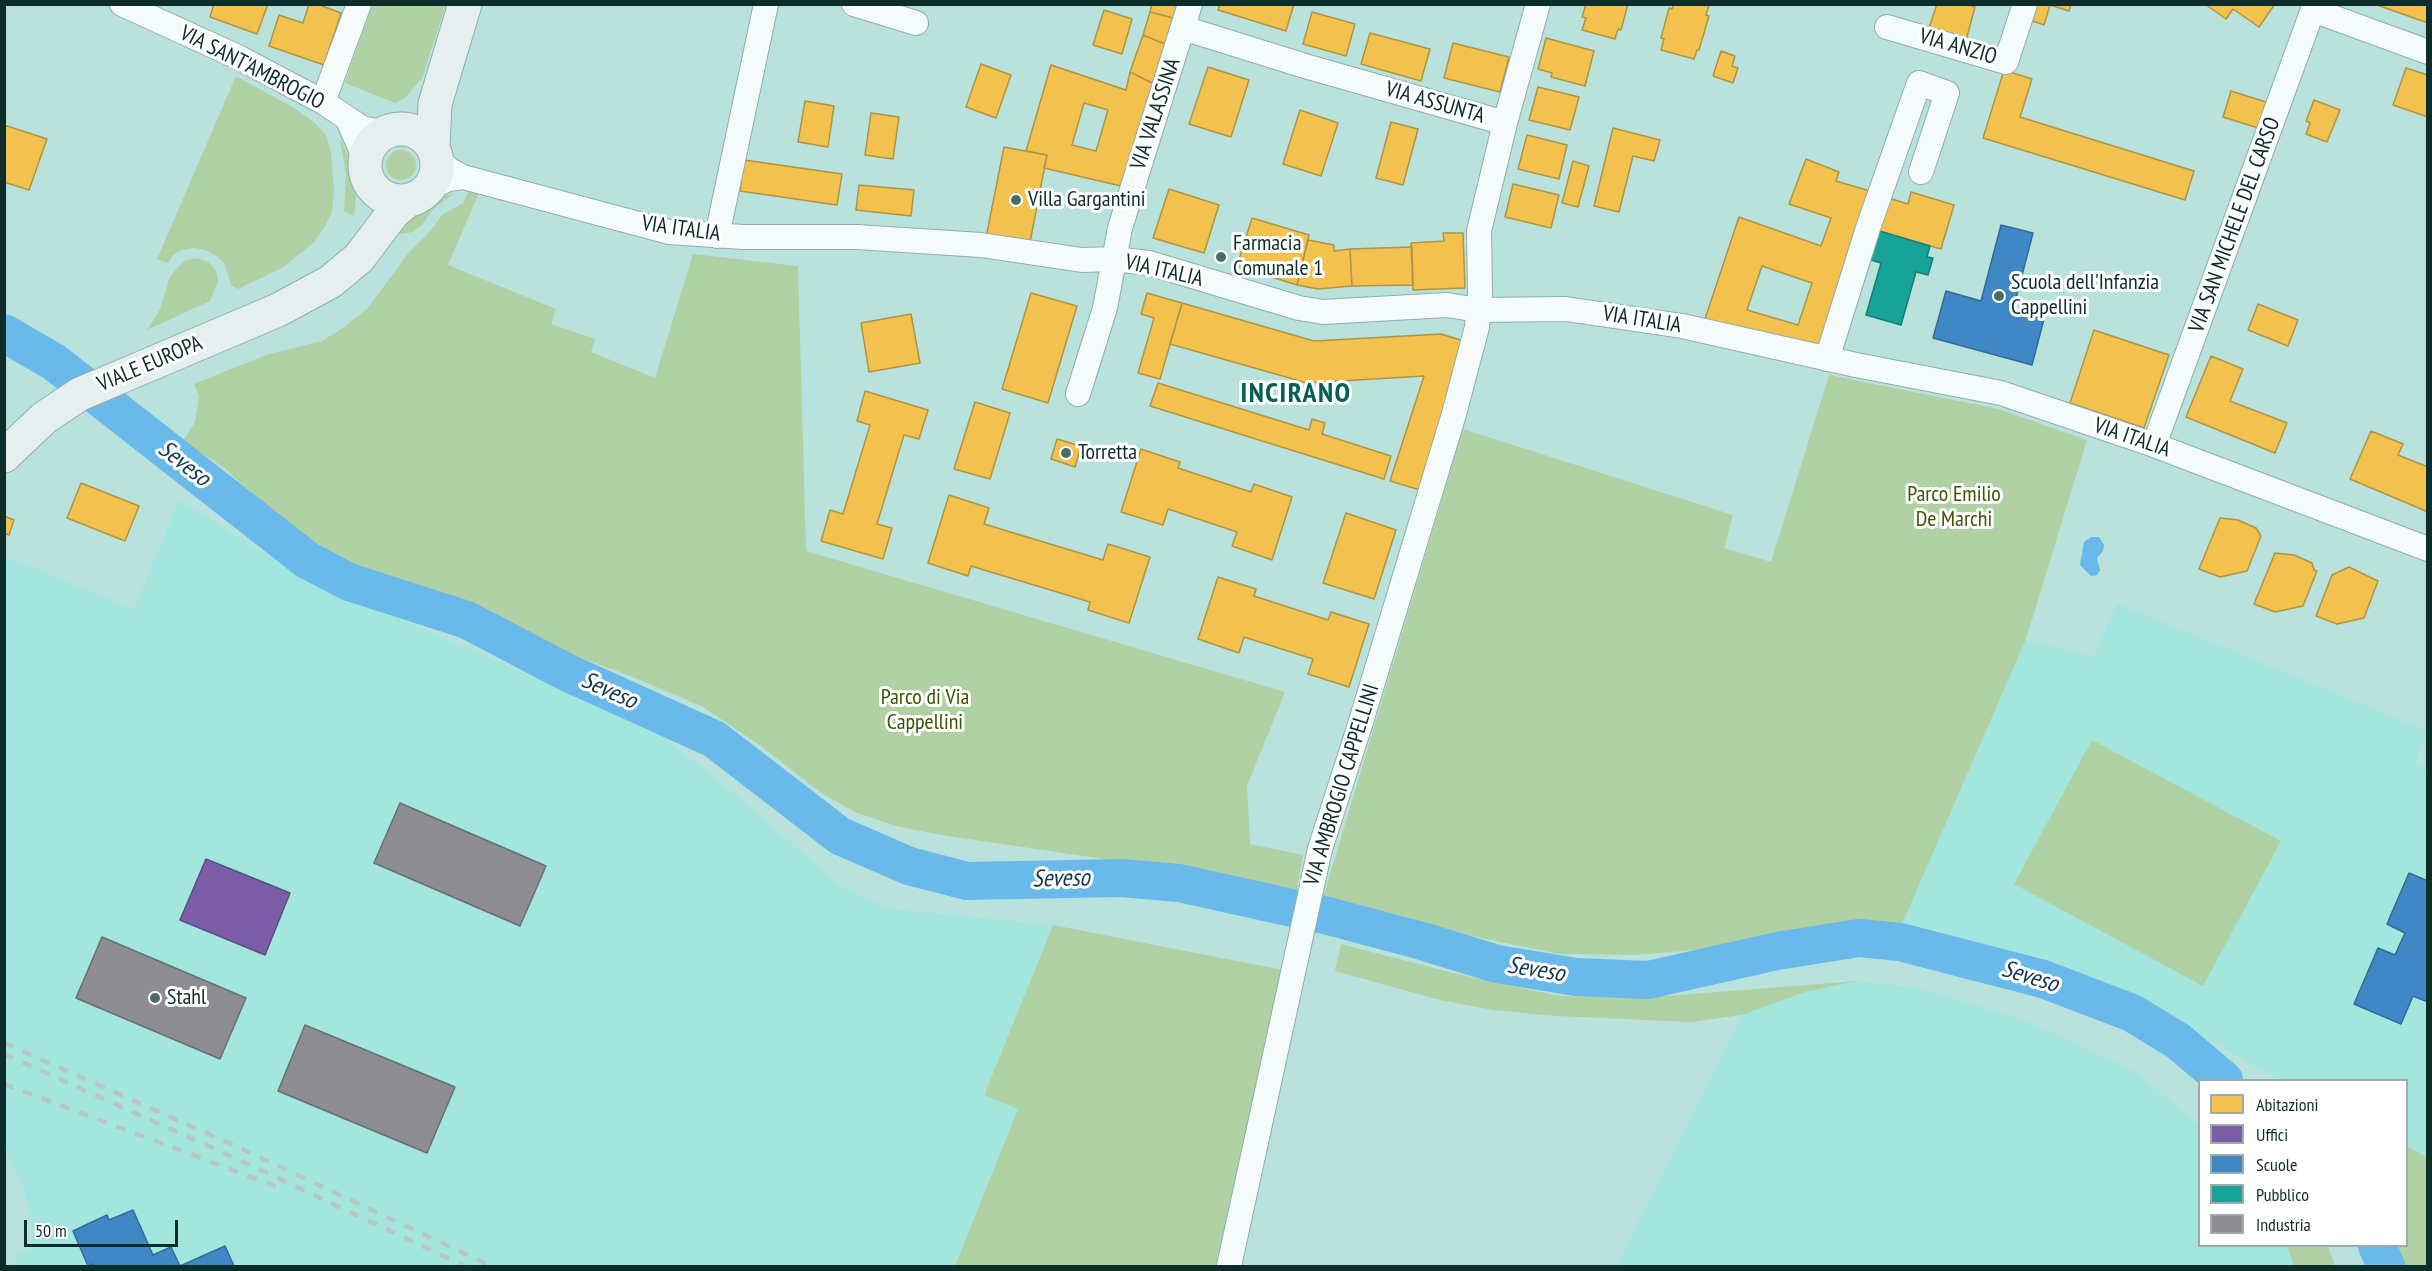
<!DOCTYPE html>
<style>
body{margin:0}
#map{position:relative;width:2432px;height:1271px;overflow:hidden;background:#bae2dd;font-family:"PT Sans Narrow",sans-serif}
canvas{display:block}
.frame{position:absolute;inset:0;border:6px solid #0d2d2a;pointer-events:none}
.legend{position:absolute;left:2198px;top:1079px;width:210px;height:168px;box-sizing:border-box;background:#fff;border:2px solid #9eabaa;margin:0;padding:8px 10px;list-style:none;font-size:18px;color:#0d2d2a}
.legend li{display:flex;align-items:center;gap:12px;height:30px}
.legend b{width:30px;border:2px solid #9eabaa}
.scale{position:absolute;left:24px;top:1220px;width:154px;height:27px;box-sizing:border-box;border:3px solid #0d2d2a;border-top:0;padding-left:8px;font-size:18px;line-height:21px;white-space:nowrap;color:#0d2d2a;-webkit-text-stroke:4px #fff;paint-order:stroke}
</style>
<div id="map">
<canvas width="2432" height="1271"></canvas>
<div class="frame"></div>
<ul class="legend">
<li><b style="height:16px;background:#f2c14e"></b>Abitazioni</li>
<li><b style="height:16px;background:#7b5ea7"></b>Uffici</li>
<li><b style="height:16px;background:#3f88c5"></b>Scuole</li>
<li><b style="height:16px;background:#17a398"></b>Pubblico</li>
<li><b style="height:16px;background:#8d8d92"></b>Industria</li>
</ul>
<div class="scale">50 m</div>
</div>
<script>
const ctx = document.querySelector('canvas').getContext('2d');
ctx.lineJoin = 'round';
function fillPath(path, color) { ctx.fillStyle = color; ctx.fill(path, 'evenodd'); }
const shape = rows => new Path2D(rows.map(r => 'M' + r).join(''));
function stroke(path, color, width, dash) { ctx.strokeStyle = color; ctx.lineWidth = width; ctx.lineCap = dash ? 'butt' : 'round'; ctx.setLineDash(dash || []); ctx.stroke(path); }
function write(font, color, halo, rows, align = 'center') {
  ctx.font = font + ' "PT Sans Narrow",sans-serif'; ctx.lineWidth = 6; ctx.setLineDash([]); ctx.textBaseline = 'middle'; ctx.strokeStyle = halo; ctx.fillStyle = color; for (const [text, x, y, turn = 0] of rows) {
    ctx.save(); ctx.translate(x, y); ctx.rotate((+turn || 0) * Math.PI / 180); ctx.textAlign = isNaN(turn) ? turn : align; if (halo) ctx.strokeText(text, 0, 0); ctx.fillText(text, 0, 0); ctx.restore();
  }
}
fillPath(shape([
 [179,500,305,578,650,727,725,786,842,887,892,909,1053,925,984,1094,1019,1108,955,1266,15,1266,17,1249,30,1250,32,1233,30,1216,22,1183,5,1148,5,556,134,609],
 [2117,603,2427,731,2415,764,2428,770,2427,1157,2407,1146,2406,1080,2279,1080,2140,1000,2059,965,1981,944,1899,931,2026,639,2093,657],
 [1856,981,1920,988,2029,1022,2136,1072,2199,1125,2200,1246,2287,1246,2294,1266,1616,1266,1742,1015,1805,992]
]), '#a3e6de');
fillPath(shape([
 [372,5,446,5,422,78,405,98,395,103,345,83],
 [236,76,294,108,314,122,326,135,331,152,334,192,332,212,324,228,313,243,282,268,238,289,232,286,224,263,215,255,205,250,194,248,182,250,173,255,168,263,157,259],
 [340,139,350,158,356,197,354,216,344,211,346,175],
 '386 165a15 15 0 1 1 30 0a15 15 0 1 1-30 0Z',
 [469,191,479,193,448,265,556,309,551,324,595,339,591,352,655,378,693,254,798,266,806,551,1285,692,1247,786,1250,844,1303,855,1296,894,1145,865,941,835,896,826,855,812,820,792,761,746,703,707,633,677,568,653,501,620,441,596,361,571,324,553,296,533,223,467,183,441,195,422,199,396,194,384,266,355,322,341,343,328,367,309,410,251,429,233,442,215,463,203],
 [455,193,432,210,422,225,413,232,401,234,394,230,443,196],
 [198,258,208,262,216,270,218,281,210,301,147,330,160,309,169,279,177,268,186,260],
 [1829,375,1998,409,2087,440,2026,639,1899,931,1854,929,1810,933,1707,949,1636,955,1559,954,1472,936,1393,914,1323,898,1463,429,1733,515,1724,548,1771,562],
 [2092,740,2281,841,2203,986,2014,884],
 [1053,925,1288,971,1219,1266,955,1266,1018,1109,984,1095],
 [1341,944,1453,973,1559,996,1655,997,1856,981,1805,992,1742,1015,1690,1022,1556,1016,1493,1010,1440,1000,1335,971],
 [2407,1146,2427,1157,2427,1266,2397,1266,2390,1246,2406,1246],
 [2287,1246,2328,1246,2335,1266,2294,1266]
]), '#afd1a4');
fillPath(shape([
 [2091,537,2099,537,2104,545,2103,551,2097,558,2100,570,2097,575,2091,576,2080,565,2084,542]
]), '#6ab9eb');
const homes = shape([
 [214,4,268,4,257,34,210,17,214,4],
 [309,4,317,4,341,13,324,65,269,46,279,15,303,23,309,4],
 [1152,4,1178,4,1173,18,1150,12,1152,4],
 [1220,4,1294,4,1286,31,1218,10,1220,4],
 [1586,4,1628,4,1621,30,1618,29,1615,39,1582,30,1586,18,1582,17,1586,4],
 [1674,4,1709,5,1706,15,1709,16,1699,50,1697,50,1694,59,1661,50,1664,39,1661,38,1669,8,1672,9,1674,4],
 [1937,4,1966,4,1975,7,1965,44,1927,34,1937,4],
 [2032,4,2071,4,2069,11,2050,5,2044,25,2027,19,2032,4],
 [2205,4,2275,4,2259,27,2233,9,2226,19,2205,4],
 [2374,4,2428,4,2428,23,2374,4],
 [1104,10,1132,19,1122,54,1093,45,1104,10],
 [1150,12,1173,18,1165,44,1143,35,1150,12],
 [1312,12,1355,24,1346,56,1303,44,1312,12],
 [1370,33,1430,49,1421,81,1361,64,1370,33],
 [1143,35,1165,44,1154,84,1130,72,1143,35],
 [1546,38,1594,51,1585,86,1551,77,1552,73,1538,69,1546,38],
 [1453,43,1509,57,1500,92,1444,78,1453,43],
 [1721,51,1735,56,1732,66,1738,68,1733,83,1713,76,1721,51],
 [981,64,1011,75,996,118,966,107,981,64],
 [1051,65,1126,90,1130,72,1154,84,1121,186,1044,168,1047,155,1026,151,1051,65],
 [1084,103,1108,110,1096,151,1072,145,1084,103],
 [1208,67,1249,80,1231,137,1189,124,1208,67],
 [2406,68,2428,75,2428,117,2393,105,2406,68],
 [2004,70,2032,79,2020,117,2194,171,2185,200,1983,138,2004,70],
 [1538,87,1579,97,1570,130,1529,120,1538,87],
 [2231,91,2266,102,2258,128,2223,117,2231,91],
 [2314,100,2340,110,2327,142,2306,134,2310,123,2306,121,2314,100],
 [805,101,834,106,828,147,798,142,805,101],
 [1300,110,1338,123,1321,176,1283,164,1300,110],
 [871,113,899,117,893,159,865,155,871,113],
 [1391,122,1418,129,1403,185,1376,178,1391,122],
 [4,125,47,139,29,190,4,182,4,125],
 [1613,128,1660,140,1654,161,1633,156,1619,212,1594,206,1613,128],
 [1527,135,1567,145,1559,179,1518,169,1527,135],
 [1004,147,1047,155,1030,242,985,243,1004,147],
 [1806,159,1839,172,1836,181,1870,191,1824,349,1704,322,1739,217,1821,246,1831,218,1789,204,1806,159],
 [1762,266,1812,283,1798,325,1747,310,1762,266],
 [744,160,842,174,837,205,740,191,744,160],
 [1573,161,1589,166,1578,207,1562,203,1573,161],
 [1513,184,1559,195,1551,228,1505,217,1513,184],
 [859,185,914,190,911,216,856,210,859,185],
 [1169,189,1219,205,1204,253,1153,238,1169,189],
 [1911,192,1954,205,1941,249,1877,231,1882,196,1908,204,1911,192],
 [1252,218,1309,235,1297,285,1237,266,1252,218],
 [1443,233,1463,233,1465,288,1413,290,1411,243,1444,241,1443,233],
 [1308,240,1334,245,1334,251,1350,249,1352,286,1318,289,1297,285,1308,240],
 [1412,247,1413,285,1352,286,1350,249,1412,247],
 [1031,293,1077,306,1048,403,1002,389,1031,293],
 [1147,293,1182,303,1160,379,1138,373,1154,318,1141,314,1147,293],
 [1182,303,1314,341,1441,334,1467,342,1420,490,1390,481,1424,376,1307,383,1170,344,1182,303],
 [2258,304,2298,320,2288,346,2248,330,2258,304],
 [911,314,920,363,869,372,861,323,911,314],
 [2094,330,2169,355,2144,428,2070,403,2094,330],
 [2211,356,2243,369,2230,401,2287,423,2275,453,2186,417,2211,356],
 [1158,383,1309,430,1312,419,1325,423,1322,434,1391,456,1384,479,1150,406,1158,383],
 [865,391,928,410,919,439,904,435,877,524,892,528,883,559,821,541,830,510,843,514,870,425,857,421,865,391],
 [975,402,1010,413,990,479,954,469,975,402],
 [2371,431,2403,444,2398,455,2428,467,2428,512,2350,479,2371,431],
 [1057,439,1081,446,1075,467,1051,459,1057,439],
 [1141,449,1180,462,1178,468,1251,492,1254,484,1292,497,1272,560,1232,546,1237,532,1168,509,1163,525,1121,512,1141,449],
 [81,483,139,506,125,541,67,518,81,483],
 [949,495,989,508,984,524,1103,560,1108,544,1150,557,1129,623,1088,610,1090,602,971,566,968,576,928,563,949,495],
 [1346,513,1396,530,1374,599,1323,583,1346,513],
 [4,516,14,520,9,535,4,533,4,516],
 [2220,518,2238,520,2256,528,2261,536,2247,571,2220,577,2199,569,2220,518],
 [2275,553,2294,555,2312,563,2314,570,2317,571,2303,606,2275,612,2254,604,2275,553],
 [2349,567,2378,581,2364,618,2337,624,2316,616,2332,575,2349,567],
 [1218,577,1256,589,1254,596,1328,620,1331,612,1369,624,1349,687,1308,674,1313,659,1244,637,1239,653,1198,639,1218,577]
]);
fillPath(homes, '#f2c14e');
stroke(homes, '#ad9543', 1.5);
const offices = shape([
 [206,859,290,893,265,955,180,920,206,859]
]);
fillPath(offices, '#7b5ea7');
stroke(offices, '#5a4f82', 1.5);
const schools = shape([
 [2001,225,2033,233,2013,310,2044,319,2032,365,1933,338,1946,291,1981,301,2001,225],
 [2409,873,2428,881,2428,1002,2413,996,2401,1024,2354,1004,2378,948,2395,955,2405,933,2387,924,2409,873],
 [133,1210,153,1255,171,1247,180,1266,225,1246,234,1266,94,1266,93,1264,88,1266,73,1231,107,1215,109,1220,133,1210]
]);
fillPath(schools, '#3f88c5');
stroke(schools, '#306d96', 1.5);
const public = shape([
 [1873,229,1930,246,1927,257,1933,258,1928,275,1916,272,1901,325,1866,315,1881,263,1864,258,1873,229]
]);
fillPath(public, '#17a398');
stroke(public, '#148077', 1.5);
const industry = shape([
 [400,803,546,866,520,926,374,863,400,803],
 [102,937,246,998,220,1059,76,998,102,937],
 [305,1025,455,1087,427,1153,278,1091,305,1025]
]);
fillPath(industry, '#8d8d92');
stroke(industry, '#677073', 1.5);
stroke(shape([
 [4,333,54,362,307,560,349,582,467,620,566,672,714,739,840,836,909,866,967,881,1121,878,1179,883,1328,916,1422,941,1497,964,1576,977,1648,980,1777,951,1859,938,1900,942,2043,979,2132,1013,2178,1041,2224,1080],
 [2377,1246,2386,1266]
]), '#6ab9eb', 38);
const street = shape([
 [122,4,240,58,323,102,362,128,384,133],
 [854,4,916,23],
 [2313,10,2428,52],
 [1887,27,2006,62,2025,4],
 [1183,28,1305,66,1505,123],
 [323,102,359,4],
 [348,120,365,159],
 [436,158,450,170,463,177,669,232,743,237,857,237,981,245,1082,260,1114,259,1149,263,1299,308,1323,312,1447,305,1479,310,1566,309,1682,326,1856,365,2001,393,2154,445,2428,549],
 [426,190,448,179,463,177],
 [717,236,766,4],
 [1827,359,1868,228,1919,83,1947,93,1921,172],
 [1078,394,1105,308,1120,228,1190,4],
 [2154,445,2315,4],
 [1229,1266,1320,849,1359,728,1454,414,1477,327,1480,294,1479,231,1505,123,1538,4]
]);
const secondary = shape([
 '365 165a36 36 0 1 1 72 0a36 36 0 1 1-72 0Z',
 [433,148,435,104,465,4],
 [4,456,44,418,80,394,278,310,330,282,359,258,393,213,408,200]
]);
stroke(street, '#8fafab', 26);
stroke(secondary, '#8fafab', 35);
stroke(street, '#f5fbfa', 24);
stroke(secondary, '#e4efee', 33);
stroke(shape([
 [4,1043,240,1148,491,1266],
 [4,1054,235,1158,465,1266],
 [4,1084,283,1189]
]), '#bac6c4', 4.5, [10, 10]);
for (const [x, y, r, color] of [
 [1016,200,6,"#4a6c69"],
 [1221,257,6,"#4a6c69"],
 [1999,296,6,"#4a6c69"],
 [1066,453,6,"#4a6c69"],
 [155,998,6,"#4a6c69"]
]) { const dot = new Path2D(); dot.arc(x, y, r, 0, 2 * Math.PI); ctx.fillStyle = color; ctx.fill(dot); stroke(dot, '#fff', 2); }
write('22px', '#0d2d2a', '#fff', [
 ["VIA ANZIO",1958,47,16],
 ["VIA SANT'AMBROGIO",252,68,27],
 ["VIA ASSUNTA",1435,103,16],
 ["VIA VALASSINA",1156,114,-72],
 ["VIA SAN MICHELE DEL CARSO",2235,225,-70],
 ["VIA ITALIA",681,229,8],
 ["VIA ITALIA",1164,271,13],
 ["VIA ITALIA",1642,320,9],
 ["VIALE EUROPA",150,364,-23],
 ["VIA ITALIA",2132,438,19],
 ["VIA AMBROGIO CAPPELLINI",1342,785,-73]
]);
write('22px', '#0d2d2a', '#fff', [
 ["Villa Gargantini",1028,200],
 ["Farmacia",1233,244],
 ["Comunale 1",1233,269],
 ["Scuola dell'Infanzia",2011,283],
 ["Cappellini",2011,308],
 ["Torretta",1078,453],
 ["Stahl",167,998]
], 'left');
write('22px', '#3e5403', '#fff', [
 ["Parco Emilio",1954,495],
 ["De Marchi",1954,520],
 ["Parco di Via",925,698],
 ["Cappellini",925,723]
]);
write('italic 24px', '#103754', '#fff', [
 ["Seveso",184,464,38],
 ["Seveso",609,691,24],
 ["Seveso",1061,879,-1],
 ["Seveso",1536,970,9],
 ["Seveso",2030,977,17]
]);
ctx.letterSpacing = '1.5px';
write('bold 28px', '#035f58', '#fff', [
 ["INCIRANO",1296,394]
]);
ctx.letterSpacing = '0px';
</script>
